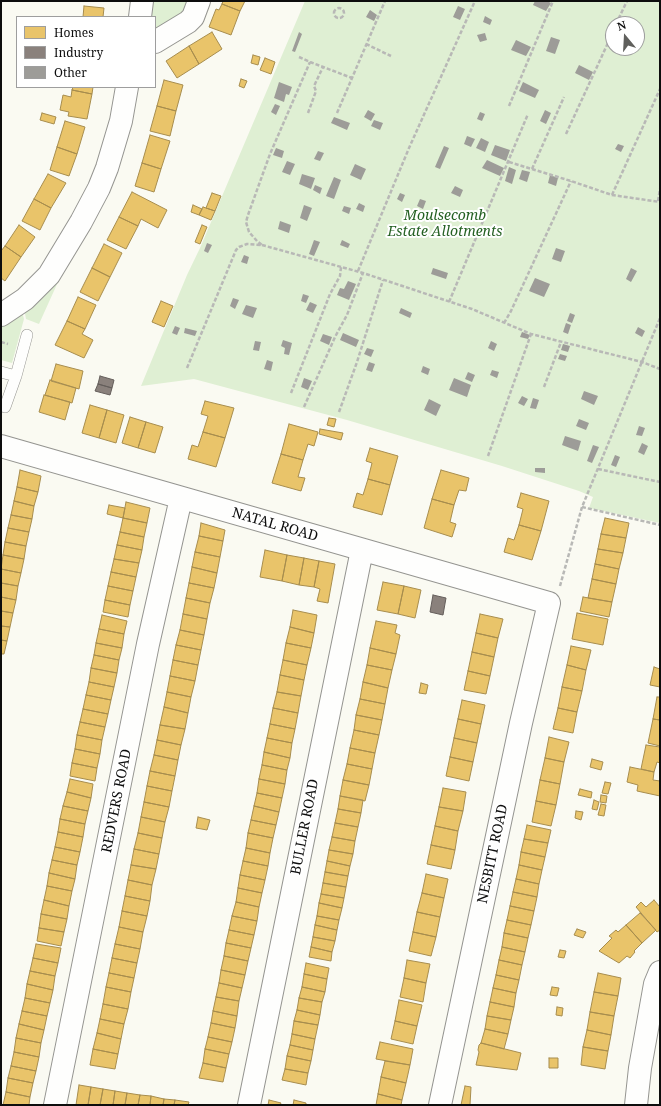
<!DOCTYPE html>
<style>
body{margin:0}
#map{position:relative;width:661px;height:1106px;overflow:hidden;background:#fafaf2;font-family:"Noto Serif",serif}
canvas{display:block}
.frame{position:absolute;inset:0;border:2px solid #0d0d0d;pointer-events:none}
.legend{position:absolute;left:16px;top:16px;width:140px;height:72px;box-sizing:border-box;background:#fff;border:1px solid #9e9e9e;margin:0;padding:5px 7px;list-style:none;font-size:12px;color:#0d0d0d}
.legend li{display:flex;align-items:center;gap:8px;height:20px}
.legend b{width:20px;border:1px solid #9e9e9e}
.north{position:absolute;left:605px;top:16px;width:40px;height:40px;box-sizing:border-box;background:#fff;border:1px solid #9e9e9e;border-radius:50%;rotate:342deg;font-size:11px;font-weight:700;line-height:16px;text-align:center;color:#0d0d0d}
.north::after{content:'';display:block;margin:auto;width:14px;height:18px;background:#60605d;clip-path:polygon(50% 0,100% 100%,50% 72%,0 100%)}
</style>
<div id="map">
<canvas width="661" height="1106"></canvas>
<div class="frame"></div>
<ul class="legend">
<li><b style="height:11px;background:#e9c46a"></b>Homes</li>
<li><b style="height:11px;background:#8a817c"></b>Industry</li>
<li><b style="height:11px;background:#9d9c98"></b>Other</li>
</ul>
<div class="north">N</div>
</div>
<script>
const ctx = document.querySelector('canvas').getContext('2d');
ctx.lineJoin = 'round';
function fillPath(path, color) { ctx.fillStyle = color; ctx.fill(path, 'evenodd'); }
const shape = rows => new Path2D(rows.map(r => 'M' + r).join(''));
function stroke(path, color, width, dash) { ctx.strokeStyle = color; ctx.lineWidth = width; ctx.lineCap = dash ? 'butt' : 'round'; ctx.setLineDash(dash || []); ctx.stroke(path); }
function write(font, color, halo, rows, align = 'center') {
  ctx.font = font + ' "Noto Serif",serif'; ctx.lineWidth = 4; ctx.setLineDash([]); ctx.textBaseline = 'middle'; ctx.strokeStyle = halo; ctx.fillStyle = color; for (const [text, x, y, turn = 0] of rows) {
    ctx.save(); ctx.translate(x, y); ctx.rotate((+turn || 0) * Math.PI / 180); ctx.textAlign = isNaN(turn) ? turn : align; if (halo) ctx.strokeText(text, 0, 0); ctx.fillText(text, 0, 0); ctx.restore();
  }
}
fillPath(shape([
 [142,1,199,1,155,42,155,17,140,17],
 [305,1,660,1,660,523,589,508,593,497,579,491,502,466,347,420,194,379,141,386,187,275,200,248],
 [613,24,637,24,637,48,613,48],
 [54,281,58,282,39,324,26,319,24,308],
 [21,308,24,319,12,363,1,360,1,321]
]), '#dfefd3');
const homes = shape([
 [223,1,245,1,240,11,222,4,223,1],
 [222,4,240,11,231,35,209,27,216,9,219,10,222,4],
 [84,6,104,8,103,17,83,17,84,6],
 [212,32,222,49,199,64,189,46,212,32],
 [189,46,199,64,177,78,166,61,189,46],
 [253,55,260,57,258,65,251,63,253,55],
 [265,58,275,62,271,74,260,70,265,58],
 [241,79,247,81,244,88,239,86,241,79],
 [164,80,183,85,176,111,157,106,164,80],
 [73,87,93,87,92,94,72,90,73,87],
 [72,90,92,94,87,119,68,116,69,112,60,110,63,95,71,97,72,90],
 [157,106,176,111,170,136,150,131,157,106],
 [42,113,56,117,54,124,40,120,42,113],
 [65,121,85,127,77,154,57,147,65,121],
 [150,135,170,141,161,169,142,163,150,135],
 [57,147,77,154,69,176,50,170,57,147],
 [142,163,161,169,154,192,135,186,142,163],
 [48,174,66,183,51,208,34,199,48,174],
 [132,192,167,210,158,228,141,219,138,226,119,217,132,192],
 [212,193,221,196,215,211,206,208,212,193],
 [34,199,51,208,40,230,22,221,34,199],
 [193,205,202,209,199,215,191,212,193,205],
 [203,207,215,211,211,220,199,215,203,207],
 [119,217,138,226,126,249,107,240,119,217],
 [19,225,35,237,21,257,5,246,19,225],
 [202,225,207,227,200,244,195,242,202,225],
 [104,244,122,253,110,277,92,268,104,244],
 [5,246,21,257,5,281,1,278,1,251,5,246],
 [92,268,110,277,98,301,80,292,92,268],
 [78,297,96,305,85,329,67,321,78,297],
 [161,301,173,306,164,327,152,322,161,301],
 [67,321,85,329,82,334,93,340,84,358,55,345,67,321],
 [56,364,83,371,79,389,51,381,56,364],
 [50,380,76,388,72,403,45,395,50,380],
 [44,395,70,402,65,420,39,412,44,395],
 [205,401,234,408,225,438,203,432,208,416,201,414,205,401],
 [90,405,107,410,99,438,82,433,90,405],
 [107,410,124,415,116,443,99,438,107,410],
 [130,417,146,422,138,448,122,443,130,417],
 [329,418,336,419,334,427,327,425,329,418],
 [146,422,163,427,155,453,138,448,146,422],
 [289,424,318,432,314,446,308,444,303,460,281,454,289,424],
 [320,429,343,433,341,440,319,434,320,429],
 [203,432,225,438,216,467,188,459,192,445,198,447,203,432],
 [370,448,398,456,390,485,368,479,372,463,366,461,370,448],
 [281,454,303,460,298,477,305,478,301,491,272,483,281,454],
 [20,470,41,476,38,492,17,487,20,470],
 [441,470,469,478,466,491,459,490,454,505,432,499,441,470],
 [368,479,390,485,382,515,353,507,357,493,363,495,368,479],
 [17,487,38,492,34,506,14,501,17,487],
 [521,493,549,501,541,531,519,525,523,509,517,507,521,493],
 [432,499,454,505,450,522,456,524,452,537,424,528,432,499],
 [14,501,34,506,32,519,11,515,14,501],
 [126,502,150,508,147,523,123,518,126,502],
 [109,505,125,508,123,518,107,514,109,505],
 [11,515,32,519,29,532,8,528,11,515],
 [123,518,147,523,144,537,120,532,123,518],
 [605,518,629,523,626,538,601,534,605,518],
 [201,523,225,530,223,541,199,536,201,523],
 [519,525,541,531,532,560,504,552,508,538,514,540,519,525],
 [8,528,29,532,26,546,5,542,8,528],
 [120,532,144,537,142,550,117,545,120,532],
 [601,534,626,538,623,553,598,549,601,534],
 [199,536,223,541,220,557,195,552,199,536],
 [5,542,26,546,24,559,3,555,5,542],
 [117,545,142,550,139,563,114,559,117,545],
 [598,549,623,553,619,569,595,564,598,549],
 [265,550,287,555,282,581,260,577,265,550],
 [195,552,220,557,217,573,192,567,195,552],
 [3,555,24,559,21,573,1,569,3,555],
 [287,555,304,558,299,585,282,581,287,555],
 [304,558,319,561,314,587,299,585,304,558],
 [114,559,139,563,136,577,111,572,114,559],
 [319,561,335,564,328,603,317,601,320,589,314,587,319,561],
 [595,564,619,569,616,584,592,579,595,564],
 [192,567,217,573,214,588,189,583,192,567],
 [1,569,21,573,18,586,1,583,1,569],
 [111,572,136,577,133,591,108,586,111,572],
 [592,579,616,584,612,602,588,598,592,579],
 [383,582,404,586,398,614,377,610,383,582],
 [1,583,18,586,16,600,1,597,1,583],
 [189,583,214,588,210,603,186,598,189,583],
 [108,586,133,591,130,605,105,600,108,586],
 [404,586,421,590,415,618,398,614,404,586],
 [1,597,16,600,13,613,1,611,1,597],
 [583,597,612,602,609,617,580,611,583,597],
 [186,598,210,603,207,619,183,614,186,598],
 [105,600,130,605,128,617,103,612,105,600],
 [293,610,317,615,314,633,290,627,293,610],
 [1,611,13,613,10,627,1,626,1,611],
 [577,613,608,619,603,645,572,639,577,613],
 [183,614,207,619,204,635,180,630,183,614],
 [480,614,503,619,498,638,476,633,480,614],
 [102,615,127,621,124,634,99,629,102,615],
 [376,621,397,625,395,633,400,635,396,654,370,648,376,621],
 [1,626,10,627,7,641,1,640,1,626],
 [290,627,314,633,311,648,286,643,290,627],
 [99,629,124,634,122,648,96,643,99,629],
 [180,630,204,635,201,650,176,645,180,630],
 [476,633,498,638,494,657,472,652,476,633],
 [1,640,7,641,4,654,1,654,1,640],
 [96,643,122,648,119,660,94,655,96,643],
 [286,643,311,648,307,665,283,660,286,643],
 [176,645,201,650,198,665,173,660,176,645],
 [571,646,591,650,586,670,567,665,571,646],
 [370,648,396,654,392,670,367,665,370,648],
 [472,652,494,657,490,676,468,671,472,652],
 [94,655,119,660,117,673,91,668,94,655],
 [173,660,198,665,195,681,170,676,173,660],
 [283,660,307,665,304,680,280,675,283,660],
 [367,665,392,670,388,688,363,682,367,665],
 [567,665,586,670,582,691,562,687,567,665],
 [654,667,660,669,660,687,650,685,654,667],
 [91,668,117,673,114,687,89,682,91,668],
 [468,671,490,676,486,694,464,690,468,671],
 [280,675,304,680,301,696,277,692,280,675],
 [170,676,195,681,191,697,167,692,170,676],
 [89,682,114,687,111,700,86,695,89,682],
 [363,682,388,688,385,704,360,699,363,682],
 [421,683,428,685,426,694,419,693,421,683],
 [562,687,582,691,577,712,558,708,562,687],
 [167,692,191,697,188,713,164,707,167,692],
 [277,692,301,696,298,713,273,708,277,692],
 [86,695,111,700,108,714,83,709,86,695],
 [657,697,660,697,660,720,653,719,657,697],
 [360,699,385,704,382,720,356,715,360,699],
 [462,700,485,705,481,724,458,719,462,700],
 [164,707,188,713,185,729,160,725,164,707],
 [273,708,298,713,295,729,270,724,273,708],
 [558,708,577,712,573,733,553,729,558,708],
 [83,709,108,714,105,727,80,722,83,709],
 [356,715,382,720,379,735,354,730,356,715],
 [458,719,481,724,477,743,454,738,458,719],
 [653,719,660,720,660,746,648,743,653,719],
 [80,722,105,727,102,740,77,735,80,722],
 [270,724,295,729,292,743,267,738,270,724],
 [160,725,185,729,181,745,157,740,160,725],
 [354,730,379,735,375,753,350,748,354,730],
 [77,735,102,740,100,754,75,749,77,735],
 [549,737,569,742,564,762,545,758,549,737],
 [267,738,292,743,290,758,264,752,267,738],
 [454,738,477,743,473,762,450,757,454,738],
 [157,740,181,745,178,760,154,755,157,740],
 [646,745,660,747,660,763,657,762,654,772,641,769,646,745],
 [350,748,375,753,372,769,347,764,350,748],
 [75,749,100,754,97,768,72,763,75,749],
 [264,752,290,758,287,770,262,765,264,752],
 [154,755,178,760,175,776,150,771,154,755],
 [450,757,473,762,469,781,446,776,450,757],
 [545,758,564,762,560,784,540,780,545,758],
 [592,759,603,762,601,770,590,767,592,759],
 [72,763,97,768,95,781,70,776,72,763],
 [347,764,372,769,369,785,343,780,347,764],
 [262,765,287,770,285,784,259,779,262,765],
 [630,767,654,772,653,780,660,781,660,796,637,791,638,785,627,782,630,767],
 [150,771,175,776,172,791,147,786,150,771],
 [70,779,93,784,91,798,67,792,70,779],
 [259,779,285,784,282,798,257,793,259,779],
 [343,780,369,785,365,801,340,796,343,780],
 [540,780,560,784,556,805,536,801,540,780],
 [605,782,611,783,608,794,602,793,605,782],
 [147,786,172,791,169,807,144,802,147,786],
 [443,788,466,792,463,811,439,807,443,788],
 [580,789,592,792,591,798,578,795,580,789],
 [67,792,91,798,88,811,63,806,67,792],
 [257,793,282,798,279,812,254,806,257,793],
 [601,795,607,796,606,803,600,802,601,795],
 [340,796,363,800,361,813,338,809,340,796],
 [594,800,599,802,597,810,592,809,594,800],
 [536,801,556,805,551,826,532,822,536,801],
 [144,802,169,807,165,822,141,817,144,802],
 [601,804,606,805,604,816,598,815,601,804],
 [63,806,88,811,85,824,60,819,63,806],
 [254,806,279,812,276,825,251,820,254,806],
 [439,807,463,811,458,831,435,826,439,807],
 [338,809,361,813,358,827,335,823,338,809],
 [576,811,583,812,581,820,575,818,576,811],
 [141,817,165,822,162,838,138,833,141,817],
 [198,817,210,820,207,830,196,828,198,817],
 [60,819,85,824,83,837,58,832,60,819],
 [251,820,276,825,273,838,248,833,251,820],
 [335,823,358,827,355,841,332,837,335,823],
 [527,825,551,830,548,843,524,839,527,825],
 [435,826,458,831,455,850,431,845,435,826],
 [58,832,83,837,80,852,55,847,58,832],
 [138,833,162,838,159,854,134,849,138,833],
 [248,833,273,838,270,853,246,848,248,833],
 [332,837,355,841,353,854,329,850,332,837],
 [524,839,548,843,545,857,521,852,524,839],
 [431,845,455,850,451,869,427,864,431,845],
 [55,847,80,852,77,865,52,860,55,847],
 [246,848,270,853,268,866,243,861,246,848],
 [134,849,159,854,156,869,131,865,134,849],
 [329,850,353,854,350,866,327,861,329,850],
 [521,852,545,857,542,870,519,865,521,852],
 [52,860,77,865,75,879,49,873,52,860],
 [243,861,268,866,265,880,240,875,243,861],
 [327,861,350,866,348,876,325,872,327,861],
 [131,865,156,869,152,885,128,880,131,865],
 [519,865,542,870,539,884,516,879,519,865],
 [325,872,348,876,346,887,323,883,325,872],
 [49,873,75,879,72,891,47,886,49,873],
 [426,874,448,879,444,898,422,893,426,874],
 [240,875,265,880,262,893,238,888,240,875],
 [516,879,539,884,537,897,513,892,516,879],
 [128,880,152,885,150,901,125,896,128,880],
 [323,883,346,887,344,898,321,894,323,883],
 [47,886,72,891,69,906,44,900,47,886],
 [238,888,262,893,259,907,236,902,238,888],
 [513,892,537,897,534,911,510,906,513,892],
 [422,893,444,898,440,917,417,912,422,893],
 [321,894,344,898,342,908,319,903,321,894],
 [125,896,150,901,147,916,122,911,125,896],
 [44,900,69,906,67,919,41,914,44,900],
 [654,900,660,907,660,930,657,932,636,907,641,902,646,907,654,900],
 [236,902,259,907,257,921,232,916,236,902],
 [319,903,342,908,339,920,317,916,319,903],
 [510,906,534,911,531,925,507,920,510,906],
 [122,911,147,916,143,932,119,927,122,911],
 [417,912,440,917,436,937,413,932,417,912],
 [640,913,656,930,642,943,626,925,640,913],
 [41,914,67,919,64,932,39,928,41,914],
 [232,916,257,921,254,935,229,930,232,916],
 [317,916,339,920,337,930,315,925,317,916],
 [507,920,531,925,528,938,504,933,507,920],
 [315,925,337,930,335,941,313,937,315,925],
 [626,925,642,943,634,951,635,952,630,958,627,956,619,963,599,951,612,938,609,936,616,930,618,932,626,925],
 [119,927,143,932,140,949,115,944,119,927],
 [39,928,64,932,61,946,37,941,39,928],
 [577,929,586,932,583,938,574,935,577,929],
 [229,930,254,935,251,948,226,943,229,930],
 [413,932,436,937,431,956,409,951,413,932],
 [504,933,528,938,525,952,502,947,504,933],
 [313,937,335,941,332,952,311,947,313,937],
 [226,943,251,948,248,961,224,956,226,943],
 [36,944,61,948,58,963,33,958,36,944],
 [115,944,140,949,137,963,112,958,115,944],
 [311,947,332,952,331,961,309,957,311,947],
 [502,947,525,952,522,965,499,960,502,947],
 [560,950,566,951,564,958,558,957,560,950],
 [224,956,248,961,245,975,221,970,224,956],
 [33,958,58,963,55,976,30,971,33,958],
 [112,958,137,963,134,978,109,973,112,958],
 [407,960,430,964,426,983,404,978,407,960],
 [499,960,522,965,519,980,496,975,499,960],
 [306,963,329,968,327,979,304,974,306,963],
 [221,970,245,975,242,988,219,983,221,970],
 [30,971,55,976,53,990,27,984,30,971],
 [109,973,134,978,131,992,106,987,109,973],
 [598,973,621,978,618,996,594,992,598,973],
 [304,974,327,979,325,992,302,987,304,974],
 [496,975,519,980,516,993,493,988,496,975],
 [404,978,426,983,423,1002,400,997,404,978],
 [219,983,242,988,239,1001,216,997,219,983],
 [27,984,53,990,50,1003,25,998,27,984],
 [106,987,131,992,128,1009,103,1004,106,987],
 [302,987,325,992,322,1002,299,998,302,987],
 [552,987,559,988,557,996,550,995,552,987],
 [493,988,516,993,514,1007,490,1002,493,988],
 [594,992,618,996,614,1016,590,1012,594,992],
 [216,997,239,1001,237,1016,213,1011,216,997],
 [25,998,50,1003,47,1016,22,1011,25,998],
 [299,998,322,1002,320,1015,297,1010,299,998],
 [399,1000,422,1005,417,1026,395,1021,399,1000],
 [490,1002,514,1007,511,1020,487,1016,490,1002],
 [103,1004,128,1009,124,1024,100,1019,103,1004],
 [557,1007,563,1008,562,1016,556,1015,557,1007],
 [297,1010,320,1015,318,1025,294,1021,297,1010],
 [22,1011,47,1016,44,1030,19,1024,22,1011],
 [213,1011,237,1016,235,1028,211,1023,213,1011],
 [590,1012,614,1016,611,1035,587,1030,590,1012],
 [487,1016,511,1020,508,1034,485,1029,487,1016],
 [100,1019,124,1024,121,1039,97,1033,100,1019],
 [294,1021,318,1025,315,1039,292,1034,294,1021],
 [395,1021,417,1026,413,1044,391,1039,395,1021],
 [211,1023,235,1028,232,1042,208,1037,211,1023],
 [19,1024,44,1030,41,1043,16,1038,19,1024],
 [485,1029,508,1034,504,1049,481,1043,485,1029],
 [587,1030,611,1035,608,1051,583,1047,587,1030],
 [97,1033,121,1039,118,1054,93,1049,97,1033],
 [292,1034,315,1039,313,1050,290,1045,292,1034],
 [208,1037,232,1042,229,1054,205,1049,208,1037],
 [16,1038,41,1043,39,1057,14,1052,16,1038],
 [380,1042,413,1049,410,1065,376,1059,380,1042],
 [481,1043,521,1053,517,1070,476,1065,479,1052,478,1050,479,1045,481,1043],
 [290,1045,313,1050,311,1061,287,1056,290,1045],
 [583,1047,608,1051,605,1069,581,1065,583,1047],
 [93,1049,118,1054,115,1069,90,1065,93,1049],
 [205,1049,229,1054,226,1068,203,1063,205,1049],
 [14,1052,39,1057,36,1071,11,1066,14,1052],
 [287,1056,311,1061,308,1073,285,1069,287,1056],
 [549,1058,558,1058,558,1068,549,1068,549,1058],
 [385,1061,410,1065,406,1083,381,1077,385,1061],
 [203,1063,226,1068,223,1082,199,1078,203,1063],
 [11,1066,36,1071,33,1083,8,1078,11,1066],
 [285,1069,308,1073,306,1085,282,1080,285,1069],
 [381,1077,406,1083,402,1100,378,1094,381,1077],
 [8,1078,33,1083,30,1097,6,1092,8,1078],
 [79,1085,91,1087,88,1105,76,1105,79,1085],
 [465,1086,471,1087,470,1105,461,1105,465,1086],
 [91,1087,103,1089,100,1105,88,1105,91,1087],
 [103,1089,115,1091,113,1105,100,1105,103,1089],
 [115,1091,127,1093,125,1105,113,1105,115,1091],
 [6,1092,30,1097,29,1105,3,1105,6,1092],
 [127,1093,140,1095,138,1105,125,1105,127,1093],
 [378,1094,402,1100,401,1105,376,1105,378,1094],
 [140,1095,151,1096,150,1105,138,1105,140,1095],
 [151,1096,164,1099,163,1105,150,1105,151,1096],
 [164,1099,175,1100,174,1105,163,1105,164,1099],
 [175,1100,189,1102,188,1105,174,1105,175,1100],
 [269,1100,281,1103,280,1105,268,1105,269,1100],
 [294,1100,306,1103,306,1105,293,1105,294,1100]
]);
fillPath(homes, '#e9c46a');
stroke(homes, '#a78d4e', 1);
const industry = shape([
 [100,376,114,380,112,388,98,384,100,376],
 [98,384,112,388,110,395,95,391,98,384],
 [433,595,446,598,443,615,430,612,433,595]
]);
fillPath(industry, '#8a817c');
stroke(industry, '#645e5b', 1);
fillPath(shape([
 [535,1,547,1,551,3,546,11,533,5],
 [458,6,465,9,460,20,453,17],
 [370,10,377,15,374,21,366,17],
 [485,16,492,20,490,25,483,22],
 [299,32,302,34,295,52,292,51],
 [485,33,487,40,480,42,477,35],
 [551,37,560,40,555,54,546,51],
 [516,40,531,47,526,56,511,50],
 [579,65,593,72,589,80,575,73],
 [279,82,292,87,289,95,286,94,284,102,274,98],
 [523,82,539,90,535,98,519,91],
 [275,104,280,106,276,115,271,112],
 [368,110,375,114,371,121,364,117],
 [545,110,551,113,546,124,540,121],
 [480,112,485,114,482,121,477,119],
 [334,117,350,123,347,130,331,123],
 [374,120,383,123,380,130,371,126],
 [467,136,475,139,471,147,464,144],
 [481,138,489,142,485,152,476,148],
 [618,144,624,146,621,152,615,149],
 [495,145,510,150,506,161,491,155],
 [444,146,449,148,440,169,435,167],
 [276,148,284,151,282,158,273,155],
 [318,151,324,153,320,161,314,159],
 [487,160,504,168,500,176,482,168],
 [287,161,295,164,290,175,282,172],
 [355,164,366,169,361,180,350,175],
 [509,167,516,170,512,184,505,181],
 [522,170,530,172,527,182,519,179],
 [302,174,315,178,311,189,299,184],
 [550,175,558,178,556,186,548,183],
 [334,177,341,180,334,199,326,196],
 [315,185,322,188,320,194,313,190],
 [455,186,463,190,460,197,451,193],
 [400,193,405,195,402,202,397,199],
 [420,199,426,201,423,209,417,206],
 [359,203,365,206,363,212,356,209],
 [304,205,312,208,307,221,300,218],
 [344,206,351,208,349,214,342,211],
 [280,221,291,225,289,233,278,229],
 [314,240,320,242,314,256,309,254],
 [342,240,350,244,348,248,340,245],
 [207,243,212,245,208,253,204,251],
 [556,248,565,251,561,262,552,259],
 [244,255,249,257,247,264,241,262],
 [433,268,448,273,446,279,431,274],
 [631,268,637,271,631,282,626,279],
 [535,278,550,284,544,297,529,291],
 [348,281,356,284,349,300,337,295,340,288,344,289],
 [303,294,309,296,306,303,301,301],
 [233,298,239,300,235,309,230,306],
 [310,302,317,305,313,313,306,310],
 [246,305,257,308,253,318,242,314],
 [401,308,412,313,410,318,399,313],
 [570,313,575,315,572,323,567,321],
 [566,323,571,325,568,334,563,332],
 [175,326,180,328,177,335,172,333],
 [638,327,645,331,642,337,635,333],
 [185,328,197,331,195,336,184,333],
 [522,332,530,335,528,339,520,337],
 [343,333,359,340,356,347,340,340],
 [323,334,332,337,329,345,320,341],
 [283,340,292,343,289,355,284,354,285,348,281,346],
 [255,341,261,342,259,351,253,350],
 [491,341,497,344,494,351,488,348],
 [563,344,570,346,568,352,561,350],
 [367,348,374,350,371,357,364,354],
 [560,354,567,356,565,361,558,359],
 [267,360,273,362,271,371,264,369],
 [369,362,375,364,372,372,366,370],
 [423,366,430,369,428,375,421,372],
 [492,370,499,372,497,378,490,375],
 [468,372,475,375,472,382,465,379],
 [304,378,312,381,308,390,301,387],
 [454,378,471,385,467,397,449,390],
 [584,391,598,396,594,405,581,399],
 [522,396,528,399,524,406,518,403],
 [533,398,539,400,536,409,530,408],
 [429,399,441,405,436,416,424,410],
 [579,419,589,423,586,430,576,426],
 [639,426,645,428,642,436,636,435],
 [565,436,581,441,578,451,562,445],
 [642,443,648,446,644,455,638,452],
 [593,445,599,447,592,463,587,461],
 [615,455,620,457,616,467,611,465],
 [535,468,545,468,545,473,535,472]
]), '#9d9c98');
const lane = shape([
 [1,372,16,376],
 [5,407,16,376,27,335]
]);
const street = shape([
 [140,17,142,1],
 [155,42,188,22,193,17,199,1],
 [1,315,25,299,49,275,81,222,99,188,107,168,121,121,127,87],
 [1,446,549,603,521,723,440,1105],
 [55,1105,148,644,181,498],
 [249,1105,362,550],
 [636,1105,640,1068,655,984,660,972]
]);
stroke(lane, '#949490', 12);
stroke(street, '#949490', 24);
stroke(shape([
 '334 13a5 5 0 1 1 10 0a5 5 0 1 1-10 0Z',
 [616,24,627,1],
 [366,44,391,56],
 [299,57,310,62,352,78],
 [509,106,553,1],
 [308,113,316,91,314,86,323,67],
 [337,113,385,1],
 [566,134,613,32],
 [509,162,571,181,612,195,660,202],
 [532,169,564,97],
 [612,195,660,89],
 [658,201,660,189],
 [262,245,363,273,472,309,531,334,642,362,660,369],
 [358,271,409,148,475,1],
 [449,302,528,114],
 [504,323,511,311,571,181],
 [1,342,8,344],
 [187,368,236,250,239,247,247,244,262,245,257,241,249,232,246,222,248,215,270,154,310,62],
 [544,387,561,342],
 [291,393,330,294,340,276,341,267],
 [304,407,335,337,347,315,363,273],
 [339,412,357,362,383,280],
 [488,456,531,334],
 [598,469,660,482],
 [582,507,660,525],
 [560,586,582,507,660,318]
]), '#b8b8b6', 2.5, [4, 2]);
stroke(lane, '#fefefd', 11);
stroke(street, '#fefefd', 22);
write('italic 14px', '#246022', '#fff', [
 ["Moulsecomb",445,216],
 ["Estate Allotments",445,232]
]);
write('14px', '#0d0d0d', '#fff', [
 ["NATAL ROAD",275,525,16],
 ["REDVERS ROAD",117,801,-79],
 ["BULLER ROAD",305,827,-79],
 ["NESBITT ROAD",493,854,-78]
]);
</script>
